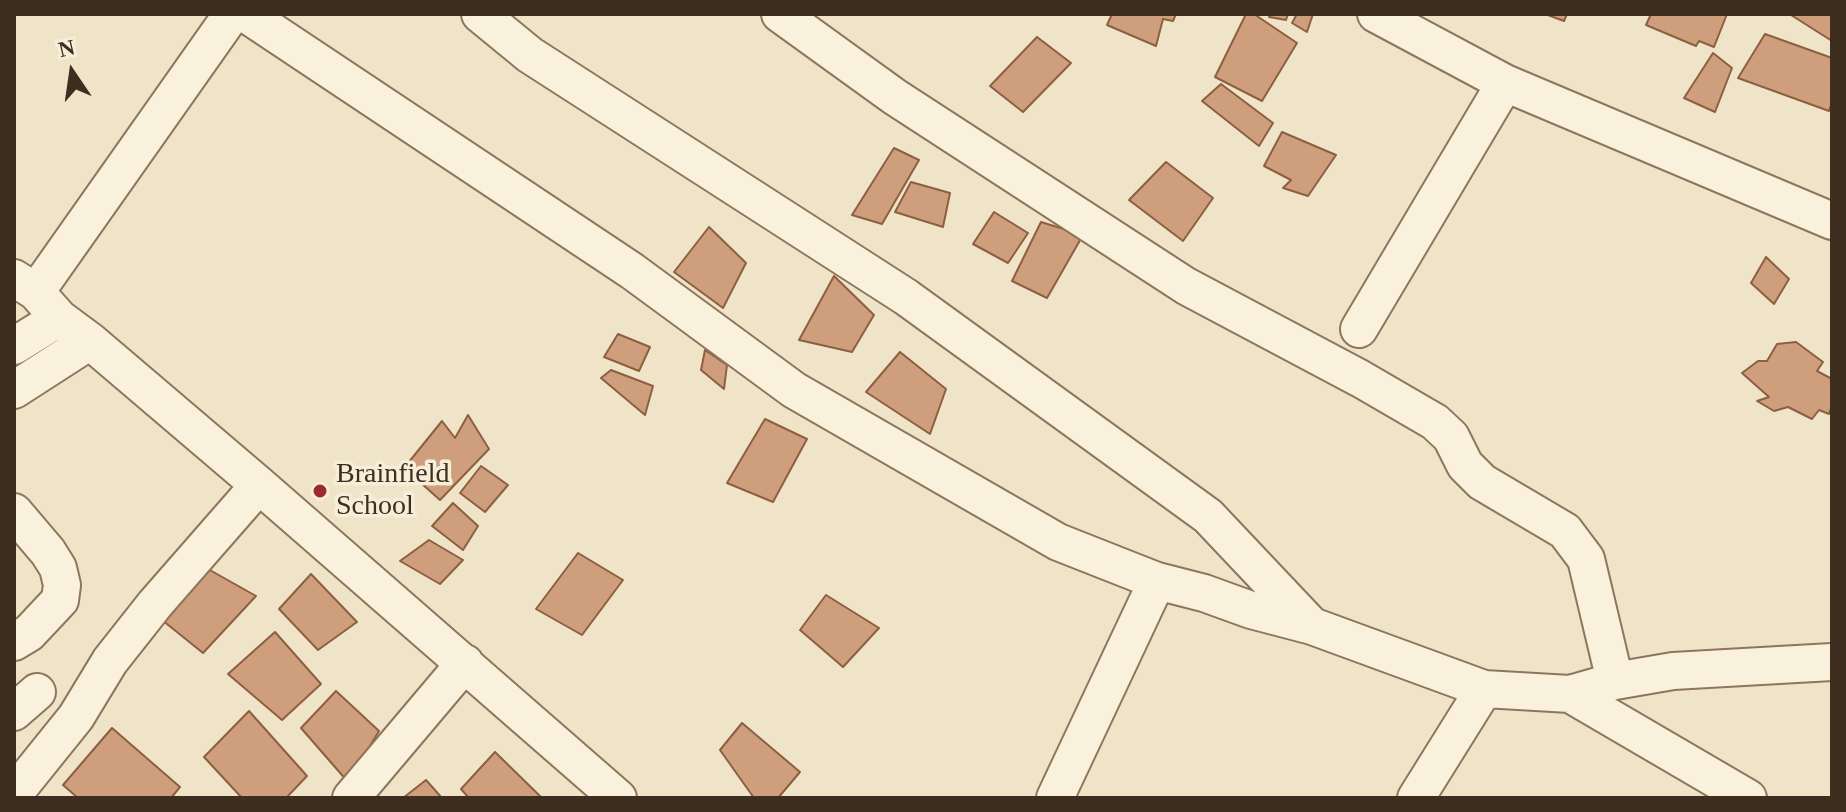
<!DOCTYPE html>
<style>
body{margin:0}
#map{position:relative;width:1846px;height:812px;overflow:hidden;background:#f0e4c8;font-family:"Times New Roman",serif}
canvas{display:block}
.frame{position:absolute;inset:0;border:16px solid #3d2e20;pointer-events:none}
.north{position:absolute;left:32px;top:32px;width:80px;height:80px;-webkit-text-stroke:6px #f7eed8;paint-order:stroke;rotate:347deg;font-size:22px;font-weight:700;line-height:32px;text-align:center;color:#3d2e20}
.north::after{content:'';display:block;margin:auto;width:28px;height:36px;background:#3d2e20;clip-path:polygon(50% 0,100% 100%,50% 72%,0 100%)}
</style>
<div id="map">
<canvas width="1846" height="812"></canvas>
<div class="frame"></div>
<div class="north">N</div>
</div>
<script>
const ctx = document.querySelector('canvas').getContext('2d');
ctx.lineJoin = 'round';
function fillPath(path, color) { ctx.fillStyle = color; ctx.fill(path, 'evenodd'); }
const shape = rows => new Path2D(rows.map(r => 'M' + r).join(''));
function stroke(path, color, width, dash) { ctx.strokeStyle = color; ctx.lineWidth = width; ctx.lineCap = dash ? 'butt' : 'round'; ctx.setLineDash(dash || []); ctx.stroke(path); }
function write(font, color, halo, rows, align = 'center') {
  ctx.font = font + ' "Times New Roman",serif'; ctx.lineWidth = 7; ctx.setLineDash([]); ctx.textBaseline = 'middle'; ctx.strokeStyle = halo; ctx.fillStyle = color; for (const [text, x, y, turn = 0] of rows) {
    ctx.save(); ctx.translate(x, y); ctx.rotate((+turn || 0) * Math.PI / 180); ctx.textAlign = isNaN(turn) ? turn : align; if (halo) ctx.strokeText(text, 0, 0); ctx.fillText(text, 0, 0); ctx.restore();
  }
}
const building = shape([
 [1112,14,1176,14,1173,21,1163,19,1156,46,1107,25,1112,14],
 [1246,14,1254,14,1297,43,1262,101,1215,77,1246,14],
 [1270,14,1288,14,1286,20,1269,17,1270,14],
 [1297,14,1313,14,1307,32,1292,23,1297,14],
 [1545,14,1567,14,1564,21,1545,14],
 [1651,14,1727,14,1714,47,1699,41,1696,46,1646,25,1651,14],
 [1832,14,1832,41,1791,15,1791,14,1832,14],
 [1765,34,1832,58,1832,102,1829,111,1738,78,1765,34],
 [1037,37,1071,63,1023,112,990,86,1037,37],
 [1713,53,1732,68,1715,112,1684,98,1713,53],
 [1221,84,1273,123,1259,146,1202,101,1221,84],
 [1282,132,1336,155,1308,196,1283,188,1291,180,1264,166,1282,132],
 [894,148,919,160,882,224,852,215,894,148],
 [1166,162,1213,198,1183,241,1129,200,1166,162],
 [911,182,950,193,943,227,895,212,911,182],
 [994,212,1028,233,1008,263,973,244,994,212],
 [1041,222,1083,235,1047,298,1012,281,1041,222],
 [709,227,746,263,723,308,674,272,709,227],
 [1766,257,1789,279,1774,304,1751,283,1766,257],
 [834,276,874,315,852,352,799,340,834,276],
 [618,334,650,347,639,371,604,357,618,334],
 [1796,342,1823,362,1817,371,1832,379,1832,405,1829,414,1819,410,1812,419,1788,407,1774,411,1757,401,1769,397,1742,373,1758,361,1767,361,1777,344,1796,342],
 [705,350,727,365,724,389,701,370,705,350],
 [900,352,946,389,930,434,866,392,900,352],
 [611,370,653,386,645,415,601,378,611,370],
 [468,415,489,449,440,500,404,468,442,421,455,438,468,415],
 [765,419,807,439,773,502,727,483,765,419],
 [481,466,508,485,485,512,460,493,481,466],
 [453,503,478,526,463,550,432,526,453,503],
 [429,540,463,560,440,584,400,561,429,540],
 [578,553,623,580,582,635,536,609,578,553],
 [208,569,256,596,203,653,162,620,208,569],
 [311,574,357,622,318,650,279,609,311,574],
 [826,595,879,628,843,667,800,630,826,595],
 [275,632,321,684,282,720,228,674,275,632],
 [336,691,379,731,348,782,301,728,336,691],
 [249,711,307,776,286,798,242,798,204,757,249,711],
 [742,723,800,772,778,798,754,798,720,750,742,723],
 [112,728,180,787,171,798,78,798,63,785,112,728],
 [495,752,542,798,469,798,461,789,495,752],
 [426,780,442,798,403,798,426,780]
]);
fillPath(building, '#cf9f7d');
stroke(building, '#8d5f41', 2);
const minor = shape([
 [246,14,632,271,794,390,1058,542,1157,581,1204,593,1251,610,1312,626,1484,689,1570,694,1615,681,1673,671,1832,662],
 [480,14,530,55,906,297,1208,516,1312,626],
 [780,14,895,97,1186,286,1361,379,1435,422,1451,437,1465,465,1482,482,1565,531,1586,559,1615,681],
 [1376,14,1505,83,1832,221],
 [14,278,36,292,59,318,90,341,259,485,618,798],
 [36,292,232,14],
 [1359,329,1505,83],
 [14,346,59,318],
 [14,390,90,341],
 [14,512,48,552,58,568,62,585,60,600,29,633,14,642],
 [1570,694,1748,798],
 [14,712,37,692],
 [14,794,76,717,110,661,155,604,259,485],
 [351,798,465,663],
 [1055,798,1157,581],
 [1416,798,1484,689]
]);
stroke(minor, '#8d765c', 40);
stroke(minor, '#faf1dc', 36);
for (const [x, y, r, color] of [
 [320,491,8,"#9e2a2b"]
]) { const dot = new Path2D(); dot.arc(x, y, r, 0, 2 * Math.PI); ctx.fillStyle = color; ctx.fill(dot); stroke(dot, '#f7eed8', 3); }
write('28px', '#3d2e20', '#f7eed8', [
 ["Brainfield",336,475],
 ["School",336,507]
], 'left');
</script>
